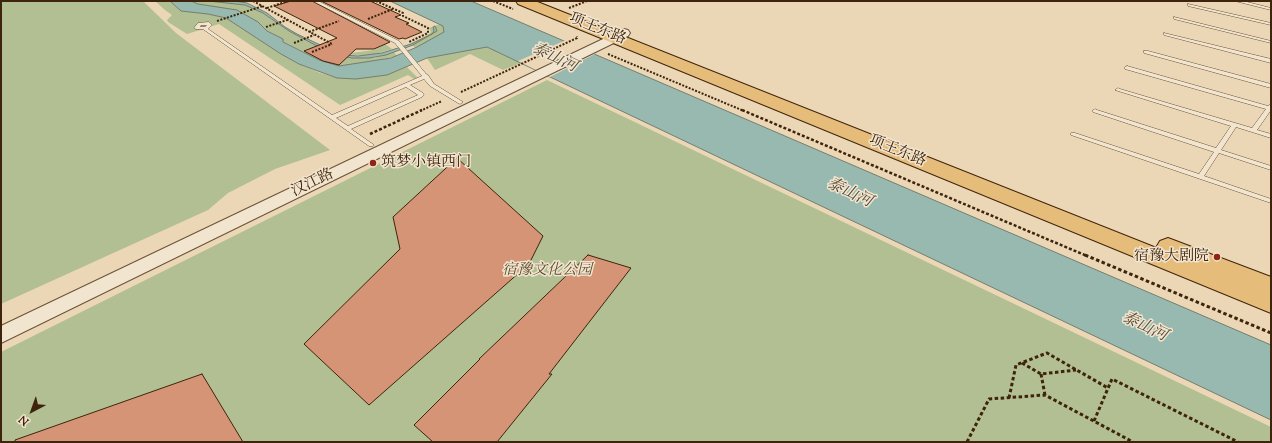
<!DOCTYPE html>
<meta charset="utf-8">
<style>
body{margin:0}
#map{position:relative;width:1272px;height:443px;overflow:hidden;background:#ebd7b5;font-family:"Sorts Mill Goudy",serif}
canvas{display:block}
.frame{position:absolute;inset:0;border:2px solid #3f240d;pointer-events:none}
.north{position:absolute;left:12px;top:391px;width:40px;height:40px;-webkit-text-stroke:3px #f2e5cf;paint-order:stroke;rotate:221deg;font-size:11px;font-weight:700;line-height:16px;text-align:center;color:#3f240d}
.north::after{content:'';display:block;margin:auto;width:14px;height:18px;background:#3f240d;clip-path:polygon(50% 0,100% 100%,50% 72%,0 100%)}
</style>
<div id="map">
<canvas width="1272" height="443"></canvas>
<div class="frame"></div>
<div class="north">N</div>
</div>
<script>
const ctx = document.querySelector('canvas').getContext('2d');
ctx.lineJoin = 'round';
function fillPath(path, color) { ctx.fillStyle = color; ctx.fill(path, 'evenodd'); }
const shape = rows => new Path2D(rows.map(r => 'M' + r).join(''));
function stroke(path, color, width, dash) { ctx.strokeStyle = color; ctx.lineWidth = width; ctx.lineCap = dash ? 'butt' : 'round'; ctx.setLineDash(dash || []); ctx.stroke(path); }
function write(font, color, halo, rows, align = 'center') {
  ctx.font = font + ' "Sorts Mill Goudy","Noto Serif SC",serif'; ctx.lineWidth = 3; ctx.setLineDash([]); ctx.textBaseline = 'middle'; ctx.strokeStyle = halo; ctx.fillStyle = color; for (const [text, x, y, turn = 0] of rows) {
    ctx.save(); ctx.translate(x, y); ctx.rotate((+turn || 0) * Math.PI / 180); ctx.textAlign = isNaN(turn) ? turn : align; if (halo) ctx.strokeText(text, 0, 0); ctx.fillText(text, 0, 0); ctx.restore();
  }
}
fillPath(shape([
 [1,1,143,1,176,33,330,150,275,169,228,193,208,210,1,304],
 [155,1,170,1,181,11,208,14,226,18,281,54,299,64,320,73,337,78,356,79,387,75,407,67,418,78,414,79,408,75,340,105,219,24,187,34,168,22,167,20,172,15,165,10],
 [191,1,226,2,245,5,263,13,289,31,341,56,374,58,394,52,397,56,364,63,339,66,329,64,283,42,283,39,267,31,264,27,210,6,198,4],
 [440,24,443,26,444,32,436,38,416,48,410,44,429,34,431,32,429,28],
 [385,44,392,49,369,56,344,54,374,50],
 [487,47,521,63,503,70,470,54,435,70,427,58],
 [547,80,1271,427,1271,442,1,442,1,352]
]), '#b1bf92');
const water = shape([
 [170,1,191,1,198,4,237,10,258,22,267,31,283,39,283,42,319,60,339,66,391,58,417,47,444,32,443,26,390,1,471,1,1271,345,1271,420,487,47,427,58,387,75,356,79,337,78,299,64,281,54,226,18,208,14,181,11,170,1],
 [208,1,234,1,247,3,267,13,285,27,297,34,331,50,343,55,358,56,382,53,411,44,432,34,434,31,433,27,435,26,437,31,413,45,386,55,369,58,352,58,332,54,289,31,263,13,245,5,208,1]
]);
fillPath(water, '#98b9af');
stroke(water, '#747d6e', 1);
fillPath(shape([
 [566,40,597,53,550,77,518,61]
]), '#ebd7b5');
const building = shape([
 [291,1,312,1,390,42,374,49,356,49,339,65,323,61,304,51,337,38,274,6,291,1],
 [321,1,370,1,401,15,395,17,409,23,406,24,422,32,405,39,403,38,399,39,321,1],
 [457,158,543,236,529,264,369,405,304,344,400,249,393,217,457,158],
 [588,255,631,268,549,374,552,374,497,442,433,442,414,425,480,359,479,359,588,255],
 [202,374,243,442,15,442,15,440,202,374]
]);
fillPath(building, '#d49475');
stroke(building, '#3f240d', 1);
const service = shape([
 [313,1,318,1,399,41,426,74,428,75,434,84,463,102,460,104,458,103,430,86,424,79,410,85,423,93,424,94,422,97,351,129,374,145,373,146,369,146,203,29,196,29,194,28,198,23,209,22,212,25,208,29,332,115,422,76,395,43,313,1],
 [201,25,207,25,205,27,200,27,201,25],
 [406,87,418,95,348,126,336,118,406,87],
 [1235,1,1243,1,1271,8,1271,10,1235,1],
 [1188,4,1271,23,1271,25,1188,6,1188,4],
 [1174,17,1271,41,1271,43,1174,19,1174,17],
 [1164,33,1271,59,1271,63,1164,35,1164,33],
 [1144,51,1148,51,1271,84,1271,88,1144,53,1144,51],
 [1127,66,1268,106,1271,104,1271,110,1257,130,1271,134,1271,138,1236,127,1221,150,1271,166,1271,170,1219,153,1204,176,1271,199,1271,203,1071,135,1071,133,1075,133,1199,174,1214,152,1093,112,1092,111,1095,109,1097,110,1216,148,1231,126,1115,90,1118,88,1120,89,1252,128,1266,109,1125,69,1125,67,1127,66]
]);
const tertiary = shape([
 [624,29,628,30,630,33,628,36,1,343,1,326,624,29]
]);
const primary = shape([
 [516,1,535,1,1159,249,1157,246,1160,241,1168,238,1271,277,1271,313,518,4,516,1]
]);
stroke(service, '#6a5137', 1);
stroke(tertiary, '#6a5137', 2);
stroke(primary, '#3f240d', 2);
stroke(shape([
 [253,1,332,44],
 [376,1,403,13,403,16,428,28,428,33,409,42],
 [493,1,513,9],
 [267,8,288,1],
 [569,8,587,1],
 [368,19,393,9],
 [217,21,263,6],
 [266,27,287,20],
 [309,32,339,21],
 [294,43,314,35],
 [312,52,332,44],
 [608,54,744,111],
 [461,92,577,38,577,36],
 [420,111,442,101]
]), '#3f240d', 2, [2, 1.5]);
stroke(shape([
 [742,110,1087,256],
 [370,134,422,110]
]), '#3f240d', 2.5, [3, 2]);
stroke(shape([
 [1085,255,1271,333],
 [1022,363,1041,374,1076,370],
 [1041,374,1045,395],
 [1009,398,1016,365,1047,353,1108,388],
 [1094,421,1112,379,1238,442],
 [967,442,989,399,1045,395,1133,442]
]), '#3f240d', 3, [3.5, 2.5]);
fillPath(service, '#f2e5cf');
fillPath(tertiary, '#f2e5cf');
fillPath(primary, '#e6bc7a');
for (const [x, y, r, color] of [
 [373,163,4,"#8f2418"],
 [1217,257,4,"#8f2418"]
]) { const dot = new Path2D(); dot.arc(x, y, r, 0, 2 * Math.PI); ctx.fillStyle = color; ctx.fill(dot); stroke(dot, '#f2e5cf', 1.5); }
write('15px', '#3f240d', '#f2e5cf', [
 ["项王东路",597,30,22],
 ["项王东路",897,152,22],
 ["汉江路",313,184,-26]
]);
write('15px', '#3f240d', '#f2e5cf', [
 ["筑梦小镇西门",381,163],
 ["宿豫大剧院",1209,257,"right"]
], 'left');
write('italic 15px', '#5c4b2e', '#f2e5cf', [
 ["宿豫文化公园",547,271]
]);
write('italic 16px', '#554936', '#f2e5cf', [
 ["泰山河",554,59,25],
 ["泰山河",849,194,25],
 ["泰山河",1144,328,25]
]);
</script>
